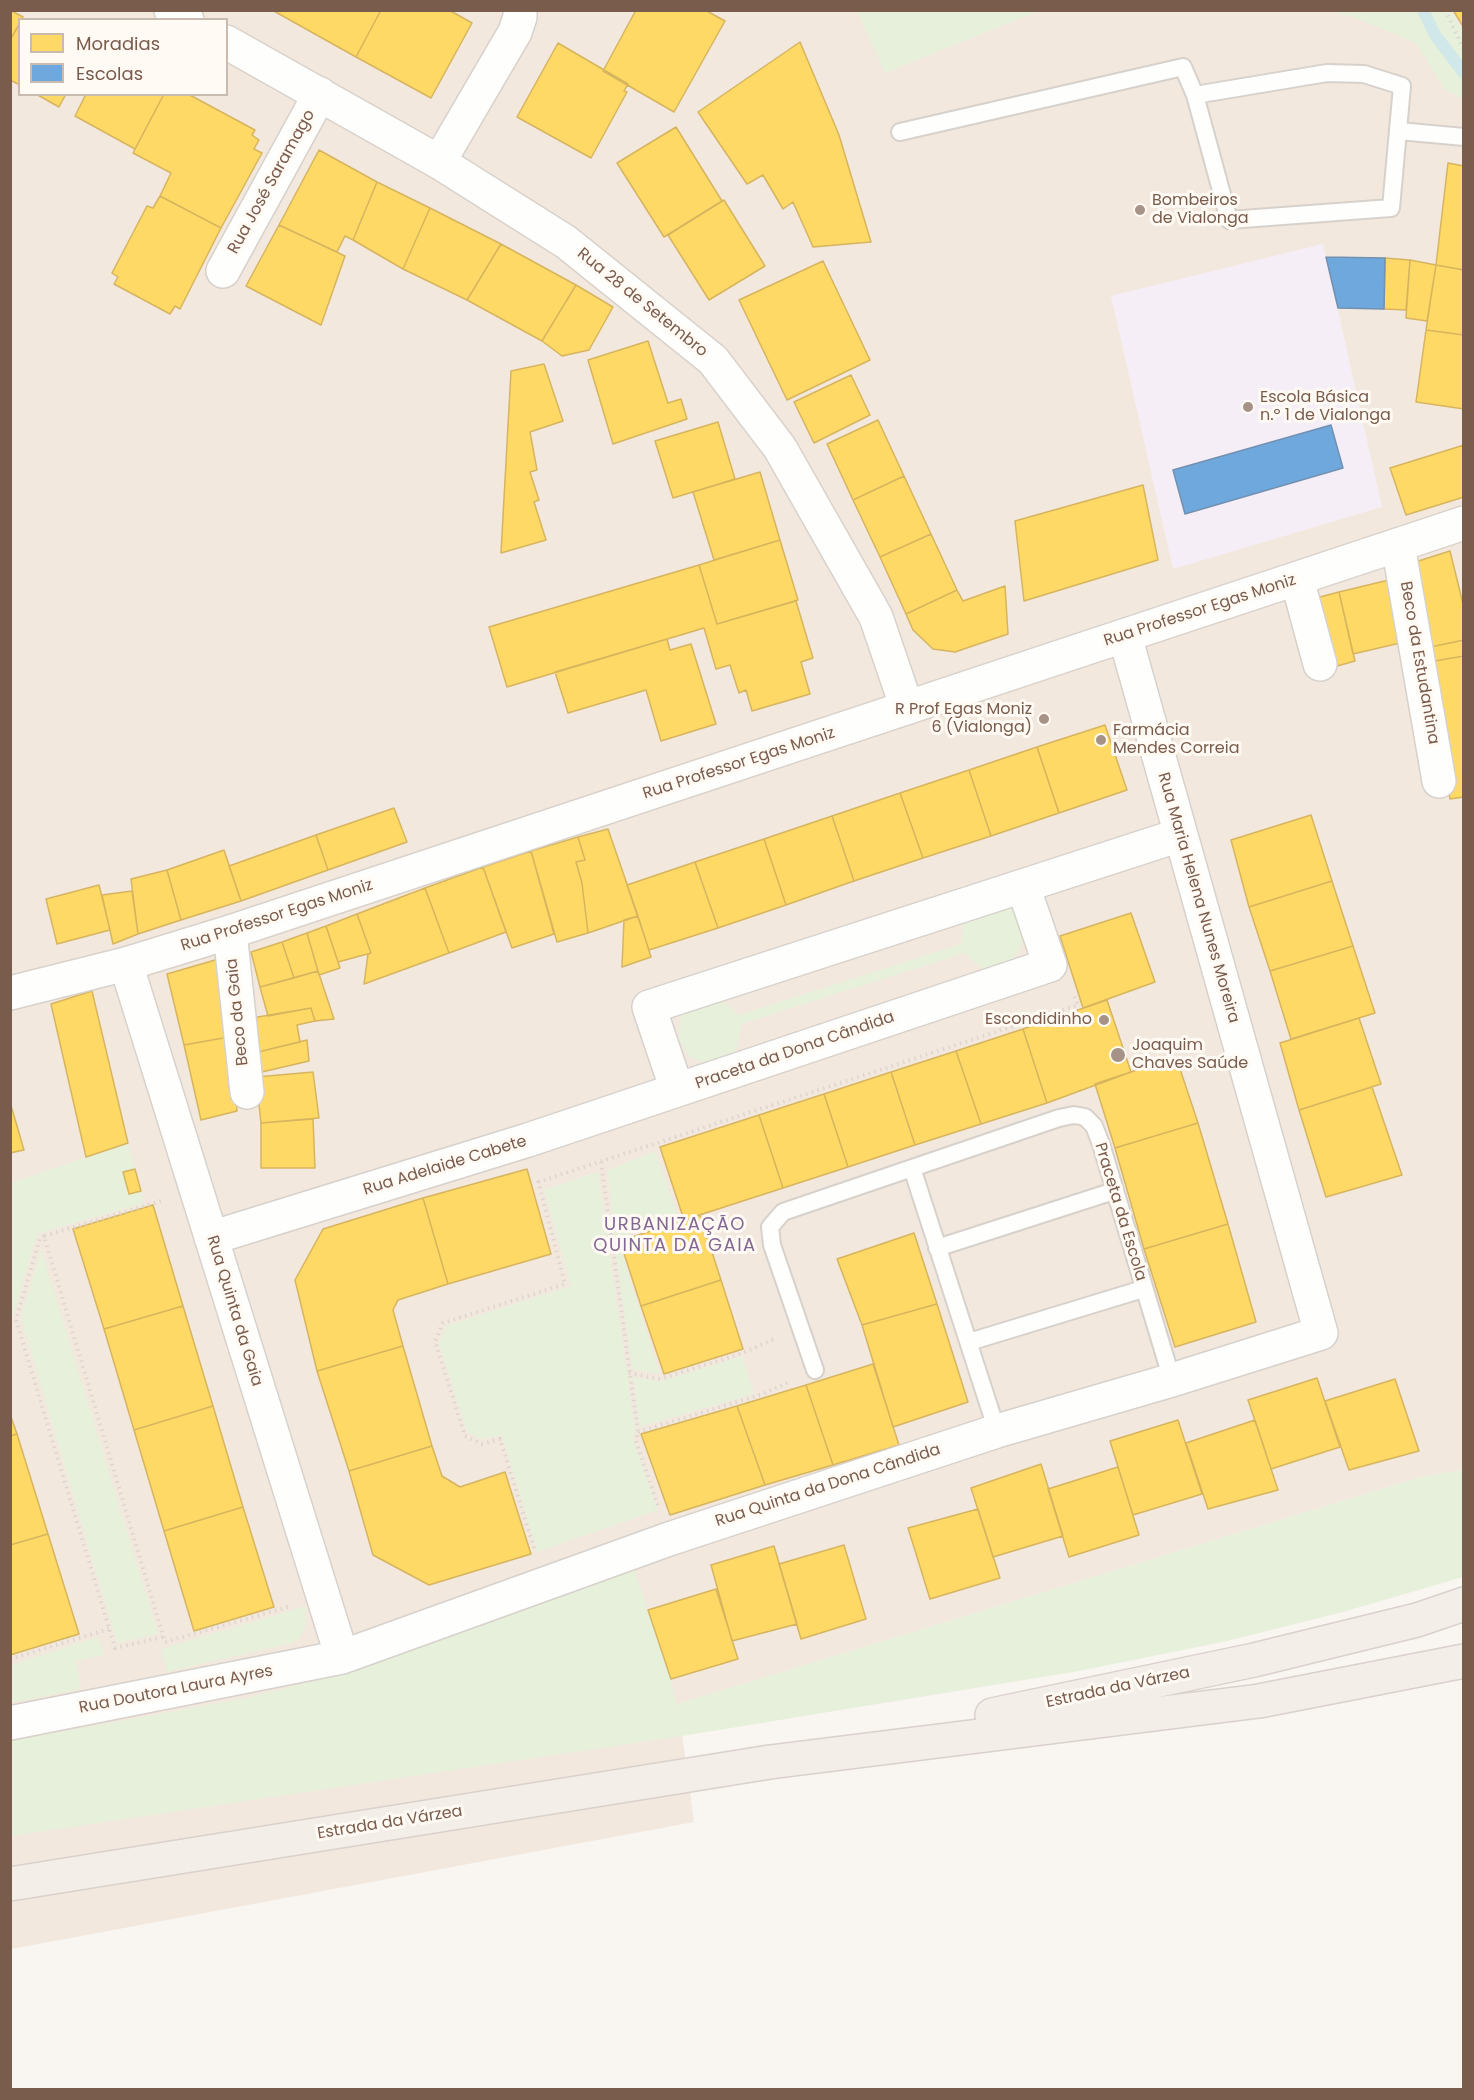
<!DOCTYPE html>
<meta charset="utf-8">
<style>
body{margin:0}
#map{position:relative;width:1474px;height:2100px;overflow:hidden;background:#f9f5f0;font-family:Poppins,sans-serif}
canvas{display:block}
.frame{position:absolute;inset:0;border:12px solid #7a5c4d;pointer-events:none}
.legend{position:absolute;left:18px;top:18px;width:210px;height:78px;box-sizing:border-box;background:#fffaf3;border:2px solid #cabbb1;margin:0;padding:8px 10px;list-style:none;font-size:18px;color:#7a5c4d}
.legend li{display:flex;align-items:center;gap:12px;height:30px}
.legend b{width:30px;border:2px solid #cabbb1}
</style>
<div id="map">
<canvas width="1474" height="2100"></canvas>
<div class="frame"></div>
<ul class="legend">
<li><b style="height:16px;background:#ffd966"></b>Moradias</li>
<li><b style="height:16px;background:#6fa8dc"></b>Escolas</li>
</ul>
</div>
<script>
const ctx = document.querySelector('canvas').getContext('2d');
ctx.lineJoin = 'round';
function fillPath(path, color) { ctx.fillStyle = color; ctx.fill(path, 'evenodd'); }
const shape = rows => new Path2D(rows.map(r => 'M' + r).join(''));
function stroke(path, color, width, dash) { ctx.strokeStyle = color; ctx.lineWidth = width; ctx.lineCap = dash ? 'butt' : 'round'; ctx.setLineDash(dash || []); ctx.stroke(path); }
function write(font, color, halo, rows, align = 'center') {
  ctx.font = font + ' Poppins,sans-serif'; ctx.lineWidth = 6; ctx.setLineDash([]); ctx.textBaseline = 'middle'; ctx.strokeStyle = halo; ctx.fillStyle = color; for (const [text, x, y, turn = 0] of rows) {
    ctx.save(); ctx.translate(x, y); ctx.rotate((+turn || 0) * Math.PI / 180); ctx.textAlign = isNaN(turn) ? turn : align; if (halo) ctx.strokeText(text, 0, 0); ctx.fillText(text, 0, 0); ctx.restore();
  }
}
fillPath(shape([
 [11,11,1463,11,1463,1470,1421,1477,678,1704,694,1822,11,1949],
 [20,20,226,20,226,94,20,94]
]), '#f2e8de');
fillPath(shape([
 [1323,244,1382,507,1173,569,1111,296]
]), '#f6eef6');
fillPath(shape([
 [857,11,1039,11,885,73],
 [1330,11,1451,11,1463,32,1463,99,1445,90,1416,43,1356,18],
 [1010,906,1022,922,1022,944,1013,961,985,971,965,953,741,1024,736,1054,708,1064,690,1057,679,1040,681,1014,694,1002,716,995,739,1015,961,944,964,911],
 [128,1143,135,1169,123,1172,129,1194,141,1191,144,1203,37,1234,14,1314,11,1315,11,1183],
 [655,1151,678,1216,617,1239,660,1374,632,1369,614,1243,608,1170],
 [598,1172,635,1429,633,1440,658,1510,537,1552,502,1435,481,1439,467,1432,439,1343,446,1326,571,1286,544,1190],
 [41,1249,158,1634,117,1643,21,1318],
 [742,1356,754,1394,639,1427,633,1377,662,1381],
 [1463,1470,1463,1577,1343,1612,1227,1641,1079,1671,682,1736,11,1836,11,1741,246,1698,362,1669,444,1634,632,1563,671,1679,679,1718,677,1704,1421,1477],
 [306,1606,305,1629,300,1637,292,1643,167,1672,161,1649],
 [98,1637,104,1655,76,1661,81,1689,11,1703,11,1665]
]), '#e7f0db');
const homes = shape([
 [10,10,23,17,20,20,20,23,10,40,10,10],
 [272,10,381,10,356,57,272,10],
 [381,10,449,10,472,23,431,98,356,57,381,10],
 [636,10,705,10,725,21,674,112,603,71,636,10],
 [1453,10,1464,10,1464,28,1453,10],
 [20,23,20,85,10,80,10,40,20,23],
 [800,42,839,135,871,242,813,247,793,202,783,209,763,175,747,184,698,112,800,42],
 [558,43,628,84,624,91,627,92,591,158,517,117,558,43],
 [36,94,66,94,59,107,36,94],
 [86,94,164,94,135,149,75,116,86,94],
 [164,94,188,94,255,130,252,135,259,140,254,149,262,153,221,228,160,196,171,173,133,153,164,94],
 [676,127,722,201,664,237,617,163,676,127],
 [319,150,377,182,353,240,345,236,337,252,279,225,319,150],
 [1448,163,1464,166,1464,270,1436,265,1448,163],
 [377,182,430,208,403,269,353,240,377,182],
 [160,196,221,228,180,309,175,306,170,314,114,284,118,277,112,273,147,206,153,208,160,196],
 [724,200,765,266,709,300,668,235,724,200],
 [430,208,501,244,467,300,403,269,430,208],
 [279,225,345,256,321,325,246,286,279,225],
 [501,244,576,285,542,341,467,300,501,244],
 [1385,258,1410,260,1406,310,1384,309,1385,258],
 [1410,260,1436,265,1427,321,1406,318,1410,260],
 [823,261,870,360,787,400,739,300,823,261],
 [1436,265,1464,270,1464,335,1426,330,1436,265],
 [576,285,613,307,589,350,562,356,542,341,576,285],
 [1426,330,1464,335,1464,409,1416,402,1426,330],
 [648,341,668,403,681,399,687,419,613,444,588,360,648,341],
 [544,364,563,421,530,432,537,470,530,472,539,500,534,502,546,540,501,553,511,371,544,364],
 [851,375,870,415,814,443,794,402,851,375],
 [878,420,904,476,853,500,827,444,878,420],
 [718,422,735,479,673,498,655,441,718,422],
 [1464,445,1464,497,1406,515,1390,468,1464,445],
 [760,472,780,540,714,560,693,492,760,472],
 [904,476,931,534,880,557,853,500,904,476],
 [1143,485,1158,560,1024,601,1015,521,1143,485],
 [931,534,957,590,906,614,880,557,931,534],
 [780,540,798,600,717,624,699,565,780,540],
 [1450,551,1464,608,1464,640,1426,648,1409,564,1450,551],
 [699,565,717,624,796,601,813,658,801,662,810,694,752,711,746,690,739,693,730,665,716,669,704,628,507,687,489,627,699,565],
 [1397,578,1413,640,1353,654,1339,592,1397,578],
 [1005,586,1008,634,955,652,933,649,913,630,906,614,957,590,963,601,1005,586],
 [1339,592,1355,661,1330,668,1312,599,1339,592],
 [667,639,670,650,691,644,716,724,661,741,646,690,568,713,555,672,667,639],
 [1464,640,1464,656,1429,662,1426,648,1464,640],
 [1464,656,1464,797,1450,799,1429,662,1464,656],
 [1105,725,1127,790,1059,813,1037,747,1105,725],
 [1037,747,1059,813,991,836,969,770,1037,747],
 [969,770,991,836,923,858,900,793,969,770],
 [900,793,923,858,854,881,832,816,900,793],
 [394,808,407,842,328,870,316,835,394,808],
 [1311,815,1332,881,1249,907,1231,840,1311,815],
 [832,816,854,881,786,905,764,839,832,816],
 [608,829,638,916,588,933,582,883,576,862,585,860,578,837,608,829],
 [316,835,328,870,241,901,229,866,316,835],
 [578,837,585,860,576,862,582,883,588,933,557,942,531,851,578,837],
 [764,839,786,905,718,928,695,862,764,839],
 [224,850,241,901,181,920,167,870,224,850],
 [531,851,554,934,512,948,483,867,531,851],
 [695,862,718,928,649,950,627,885,695,862],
 [483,867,506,932,449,953,425,888,483,867],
 [167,870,181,920,138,934,131,879,167,870],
 [1332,881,1353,946,1270,971,1249,907,1332,881],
 [99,885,110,930,57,944,46,899,99,885],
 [425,888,449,953,364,984,368,954,371,953,357,914,425,888],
 [132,891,138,934,113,944,102,895,132,891],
 [1131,913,1155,982,1083,1008,1060,936,1131,913],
 [357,914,371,953,338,962,326,926,357,914],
 [638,916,651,957,622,967,624,920,638,916],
 [326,926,340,968,319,975,307,933,326,926],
 [307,933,318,971,294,978,282,942,307,933],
 [282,942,294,978,260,987,251,952,282,942],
 [1353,946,1375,1013,1291,1039,1270,971,1353,946],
 [222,958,229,1037,184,1045,167,974,222,958],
 [318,971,334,1019,315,1021,311,1008,268,1016,260,987,318,971],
 [92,991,128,1143,86,1157,51,1004,92,991],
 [1107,1000,1131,1072,1047,1103,1023,1029,1107,1000],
 [311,1008,315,1021,297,1025,300,1042,258,1052,252,1018,311,1008],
 [1359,1018,1381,1084,1299,1110,1280,1043,1359,1018],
 [1023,1029,1047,1103,981,1124,956,1051,1023,1029],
 [229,1037,237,1111,201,1120,184,1045,229,1037],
 [307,1040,309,1061,262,1072,258,1052,307,1040],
 [956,1051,981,1124,915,1145,891,1072,956,1051],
 [1176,1057,1198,1123,1115,1148,1095,1084,1176,1057],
 [313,1072,319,1118,261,1123,256,1077,313,1072],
 [891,1072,915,1145,848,1167,824,1094,891,1072],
 [1372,1087,1402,1175,1326,1197,1299,1110,1372,1087],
 [824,1094,848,1167,783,1188,759,1115,824,1094],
 [10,1102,24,1150,10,1153,10,1102],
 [759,1115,783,1188,684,1220,660,1147,759,1115],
 [313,1119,315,1168,261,1168,261,1123,313,1119],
 [1198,1123,1228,1224,1144,1249,1115,1148,1198,1123],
 [135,1169,141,1191,129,1194,123,1172,135,1169],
 [527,1169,551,1254,448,1284,423,1198,527,1169],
 [423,1198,448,1284,398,1300,393,1310,403,1346,317,1371,295,1280,323,1229,423,1198],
 [153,1205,183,1306,104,1329,73,1229,153,1205],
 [700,1215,721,1280,641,1306,620,1241,700,1215],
 [1228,1224,1256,1322,1175,1347,1144,1249,1228,1224],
 [914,1233,937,1304,862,1325,837,1259,914,1233],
 [721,1280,743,1349,664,1374,641,1306,721,1280],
 [937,1304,968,1402,893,1427,862,1325,937,1304],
 [183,1306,213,1406,134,1430,104,1329,183,1306],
 [403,1346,432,1446,349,1471,317,1371,403,1346],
 [873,1364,899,1445,833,1465,806,1385,873,1364],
 [1317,1378,1340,1447,1271,1469,1248,1400,1317,1378],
 [1395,1379,1419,1451,1349,1470,1325,1401,1395,1379],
 [806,1385,833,1465,765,1485,737,1406,806,1385],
 [213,1406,243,1507,164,1531,134,1430,213,1406],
 [737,1406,765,1485,670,1515,641,1434,737,1406],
 [10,1414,17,1434,10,1436,10,1414],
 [1178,1420,1202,1494,1133,1515,1110,1441,1178,1420],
 [1255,1420,1278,1490,1208,1509,1186,1443,1255,1420],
 [17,1434,48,1534,10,1545,10,1436,17,1434],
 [432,1446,442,1476,460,1487,505,1472,531,1554,429,1585,373,1555,349,1471,432,1446],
 [1041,1464,1063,1536,993,1557,971,1488,1041,1464],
 [1118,1467,1139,1535,1069,1557,1048,1489,1118,1467],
 [243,1507,274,1607,194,1631,164,1531,243,1507],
 [978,1509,1000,1578,930,1599,908,1528,978,1509],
 [48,1534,79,1634,10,1655,10,1545,48,1534],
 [844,1545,866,1619,801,1639,779,1564,844,1545],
 [774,1546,797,1624,732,1641,711,1565,774,1546],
 [716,1589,738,1659,671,1679,648,1610,716,1589]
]);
fillPath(homes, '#ffd966');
stroke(homes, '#d7b45e', 1.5);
const schools = shape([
 [1326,257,1385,258,1384,309,1338,308,1326,257],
 [1331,425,1343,468,1185,514,1173,470,1331,425]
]);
fillPath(schools, '#6fa8dc');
stroke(schools, '#7291b1', 1.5);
stroke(shape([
 [1423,10,1435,35,1464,73]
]), '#d0e8ea', 12);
const lane = shape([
 [1327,73,1364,74,1402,86,1391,208,1229,220,1195,95,1327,73],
 [1399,131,1464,137],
 [900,132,1183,67,1195,95],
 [912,1168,997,1431],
 [937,1248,1114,1191],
 [969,1342,1143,1289],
 [815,1370,772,1245,770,1227,783,1212,1059,1118,1074,1115,1085,1117,1094,1126,1101,1144,1172,1380]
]);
const street = shape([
 [439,162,515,32,520,17,520,10],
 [223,271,320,94],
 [1398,545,1439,781],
 [1297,579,1320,664],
 [230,932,247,1092],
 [126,964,342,1657],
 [677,1090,649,1007,1180,835],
 [211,1238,528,1140,1050,965,1023,886],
 [10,1723,342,1657,669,1539,997,1431,1172,1380,1321,1333,1125,636]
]);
const secondary = shape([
 [171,10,187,20],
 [226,42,439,162,566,242,713,360,780,448,876,617,907,708],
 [10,993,126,964,230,932,1464,523]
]);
const primary = shape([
 [992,1715,1254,1660,1417,1620,1464,1604],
 [10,1884,770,1762,1259,1701,1464,1661]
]);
stroke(lane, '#d7d1cb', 20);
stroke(street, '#d7d1cb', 36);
stroke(secondary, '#d9d2cb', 36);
stroke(primary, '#dad1cc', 36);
stroke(shape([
 [1445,10,1464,49],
 [601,1162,638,1432,636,1441,658,1506],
 [538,1182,1078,1005,1073,993],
 [161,1201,44,1236,165,1642,288,1607],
 [44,1236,40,1238,16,1320,115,1648,163,1637],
 [629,1373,660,1379,743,1353,774,1339],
 [638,1432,763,1394,791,1381],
 [534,1548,500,1439,482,1444,465,1436,435,1341,443,1323,565,1284,538,1181],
 [10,1659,109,1629]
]), '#dcd5d0', 4, [1.5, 4.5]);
stroke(lane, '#fefefd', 16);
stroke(street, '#fefefd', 33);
stroke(secondary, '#fefefd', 33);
stroke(primary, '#f3eee8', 33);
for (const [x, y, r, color] of [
 [1140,210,6,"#a69286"],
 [1248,407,6,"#a69286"],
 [1044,719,6,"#a69286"],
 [1101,740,6,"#a69286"],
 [1104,1020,6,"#a69286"],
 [1118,1055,8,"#a69286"]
]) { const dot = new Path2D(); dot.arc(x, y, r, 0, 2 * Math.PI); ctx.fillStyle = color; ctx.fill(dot); stroke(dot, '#fffaf3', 2); }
write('16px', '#7a5c4d', '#fffaf3', [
 ["Rua José Saramago",272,182,-61],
 ["Rua 28 de Setembro",642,303,39],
 ["Rua Professor Egas Moniz",1200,611,-18],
 ["Beco da Estudantina",1419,663,80],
 ["Rua Professor Egas Moniz",739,764,-18],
 ["Rua Maria Helena Nunes Moreira",1198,898,74],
 ["Rua Professor Egas Moniz",277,916,-18],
 ["Beco da Gaia",238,1012,-96],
 ["Praceta da Dona Cândida",795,1051,-19],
 ["Rua Adelaide Cabete",445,1166,-17],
 ["Praceta da Escola",1120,1212,73],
 ["Rua Quinta da Gaia",234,1311,73],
 ["Rua Quinta da Dona Cândida",828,1486,-18],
 ["Estrada da Várzea",1118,1688,-12],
 ["Rua Doutora Laura Ayres",176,1690,-11],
 ["Estrada da Várzea",390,1823,-9]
]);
write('16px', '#7a5c4d', '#fffaf3', [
 ["Bombeiros",1152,201],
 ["de Vialonga",1152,219],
 ["Escola Básica",1260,398],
 ["n.º 1 de Vialonga",1260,416],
 ["R Prof Egas Moniz",1032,710,"right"],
 ["6 (Vialonga)",1032,728,"right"],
 ["Farmácia",1113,731],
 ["Mendes Correia",1113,749],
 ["Escondidinho",1092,1020,"right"],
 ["Joaquim",1132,1046],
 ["Chaves Saúde",1132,1064]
], 'left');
ctx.letterSpacing = '1.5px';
write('18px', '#846695', '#fffaf3', [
 ["URBANIZAÇÃO",675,1225],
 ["QUINTA DA GAIA",675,1246]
]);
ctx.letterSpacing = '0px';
</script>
